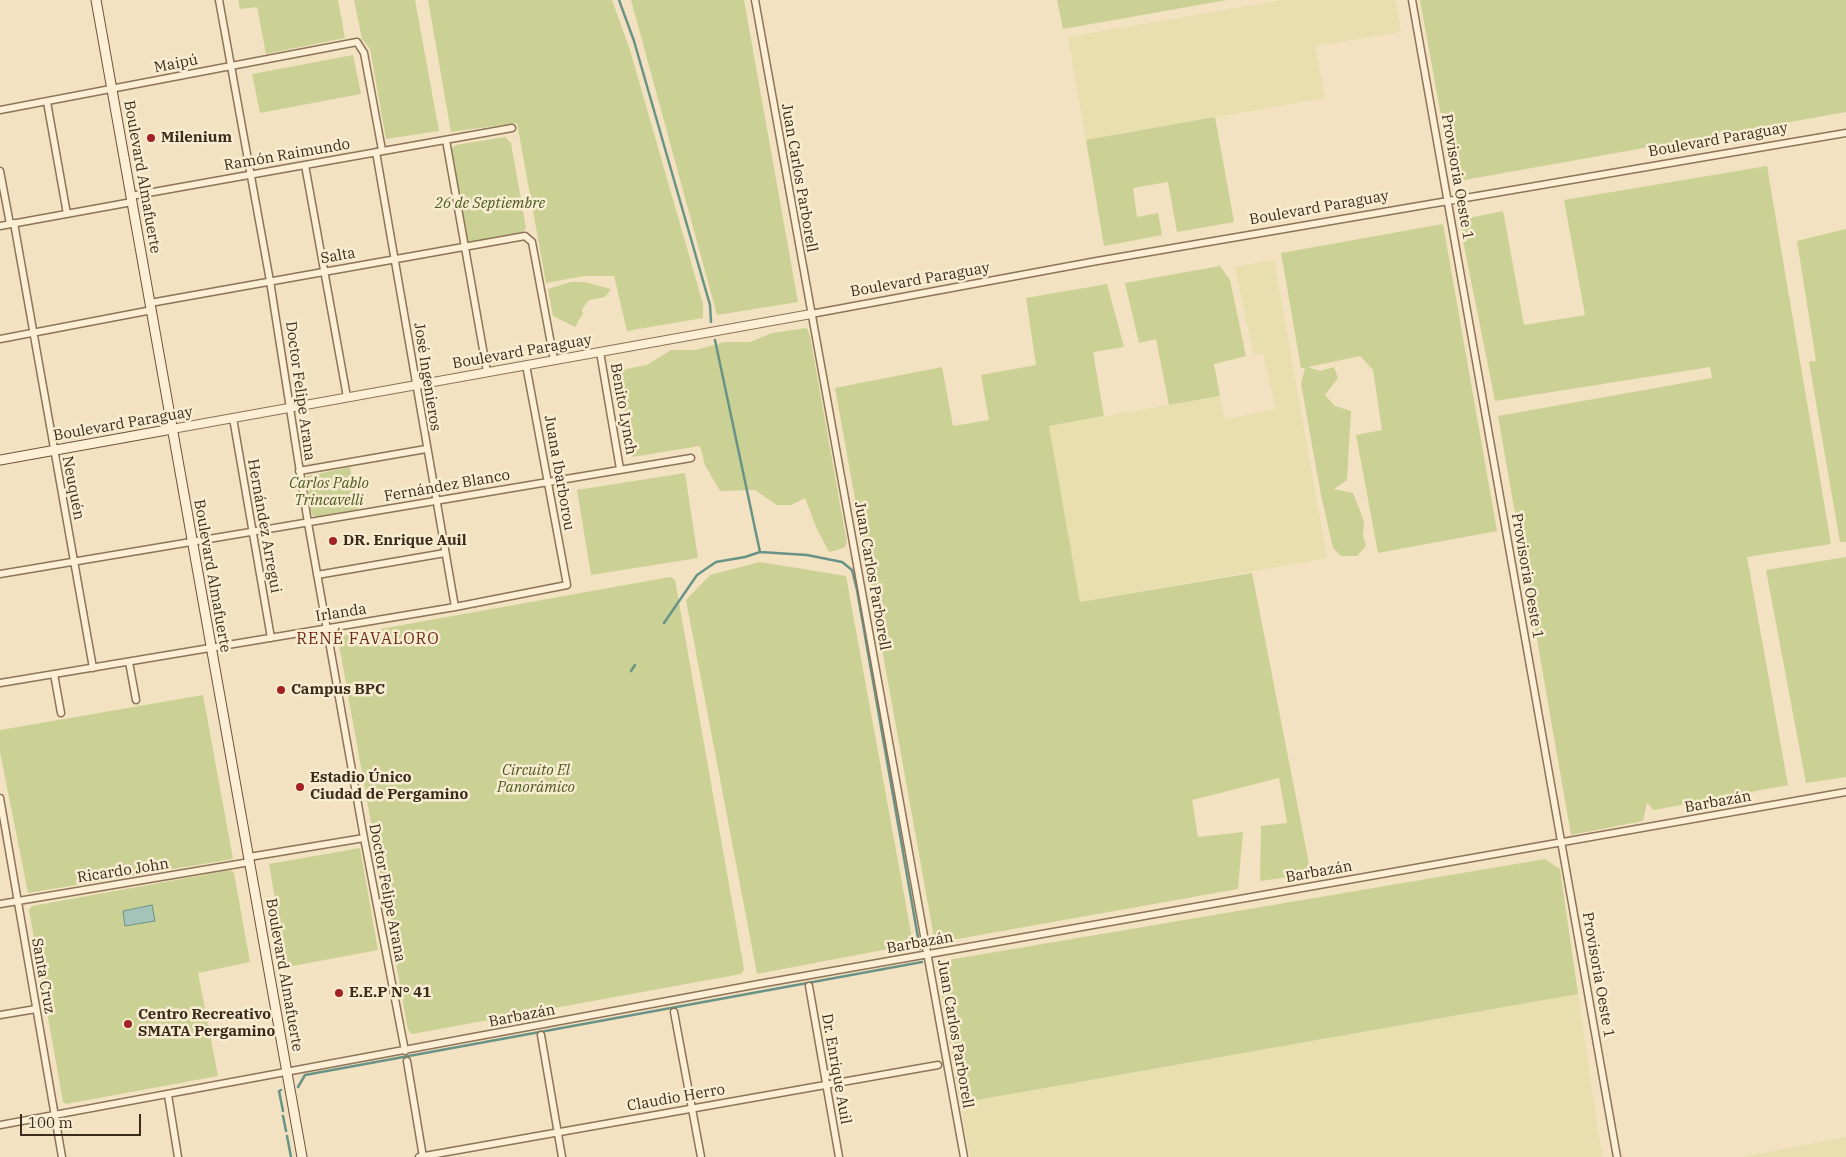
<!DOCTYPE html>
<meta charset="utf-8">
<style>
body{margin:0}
#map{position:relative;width:1846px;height:1157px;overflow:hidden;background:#f2e2c1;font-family:"IBM Plex Serif",serif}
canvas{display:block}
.scale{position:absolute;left:20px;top:1114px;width:121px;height:22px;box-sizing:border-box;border:2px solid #3b2b1c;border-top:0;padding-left:6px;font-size:15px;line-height:18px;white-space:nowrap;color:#3b2b1c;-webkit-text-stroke:4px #f8ecd1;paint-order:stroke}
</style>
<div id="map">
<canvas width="1846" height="1157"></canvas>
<div class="scale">100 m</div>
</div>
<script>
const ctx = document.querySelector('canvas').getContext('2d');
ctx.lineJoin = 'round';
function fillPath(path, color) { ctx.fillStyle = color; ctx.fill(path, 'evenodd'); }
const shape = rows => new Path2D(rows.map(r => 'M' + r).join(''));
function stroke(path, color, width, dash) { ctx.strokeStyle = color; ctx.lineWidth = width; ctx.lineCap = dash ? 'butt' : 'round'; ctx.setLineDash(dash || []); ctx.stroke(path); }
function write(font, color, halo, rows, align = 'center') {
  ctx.font = font + ' "IBM Plex Serif",serif'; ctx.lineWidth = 5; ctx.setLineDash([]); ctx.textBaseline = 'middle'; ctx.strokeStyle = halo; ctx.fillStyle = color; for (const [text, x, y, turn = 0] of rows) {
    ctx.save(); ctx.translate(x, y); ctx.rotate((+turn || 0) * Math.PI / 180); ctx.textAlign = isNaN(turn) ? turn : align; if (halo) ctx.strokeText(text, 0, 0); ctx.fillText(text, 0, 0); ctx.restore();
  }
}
fillPath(shape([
 [1283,0,1396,0,1401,32,1315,46,1325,98,1086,140,1068,37],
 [1274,260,1327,558,1080,602,1049,426,1220,396,1224,420,1276,409,1263,353,1254,355,1235,267],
 [1578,994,1602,1157,970,1157,960,1103],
 [1846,1137,1846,1157,1743,1157]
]), '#e8deae');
fillPath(shape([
 [238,0,338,0,345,38,266,54,257,7,240,9],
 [354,0,415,0,439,131,386,139,370,49,362,39],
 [428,0,612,0,630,50,703,304,703,318,627,331,614,276,584,276,546,283,517,123,451,132],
 [631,0,744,0,798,302,717,315],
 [1057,0,1227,0,1063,29],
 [1420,0,1846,0,1846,112,1453,182],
 [353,55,361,94,260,113,252,74],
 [1215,117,1234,222,1177,232,1168,182,1133,188,1137,217,1158,213,1162,235,1104,246,1086,140],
 [505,137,511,143,526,228,521,234,470,242,465,239,450,150,456,145],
 [1767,166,1831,544,1747,557,1788,785,1654,810,1647,803,1643,821,1571,835,1498,416,1712,378,1710,367,1495,401,1459,220,1503,211,1524,325,1585,315,1564,200],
 [1443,224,1497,531,1378,553,1356,435,1382,430,1373,370,1360,356,1308,367,1320,371,1334,367,1338,378,1325,395,1335,406,1351,411,1347,480,1334,489,1353,493,1364,521,1363,535,1366,546,1357,556,1341,556,1333,548,1321,495,1301,384,1305,368,1301,368,1281,253],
 [1846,229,1846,542,1840,542,1809,362,1816,361,1797,241],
 [1220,266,1230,280,1246,356,1214,364,1220,396,1169,405,1156,339,1139,343,1125,283],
 [571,282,584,282,611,289,605,297,589,300,582,309,583,313,575,327,553,316,548,289],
 [1107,284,1124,347,1093,352,1104,416,1049,426,1080,602,1252,573,1311,874,1260,881,1261,826,1287,823,1279,778,1192,800,1198,837,1243,832,1238,889,935,943,835,388,942,367,953,426,989,420,981,375,1036,365,1026,298],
 [807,328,810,336,847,543,844,548,829,552,816,527,805,498,791,505,777,505,755,490,720,491,705,465,700,446,632,457,616,371,647,365,671,350,695,350,725,342,750,342,772,333],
 [350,467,358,509,318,517,312,515,305,482,307,476],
 [685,473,698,558,591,575,577,490],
 [1846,557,1846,777,1806,783,1766,570],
 [760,562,846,576,912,938,903,940,904,946,757,974,686,600,710,575],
 [670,577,675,580,744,969,741,974,412,1034,408,1030,338,639,341,636],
 [203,695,233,859,28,893,0,752,0,730],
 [360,848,378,950,287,967,269,864],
 [1545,859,1560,869,1578,994,960,1103,936,962],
 [231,870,234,873,250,962,198,973,218,1076,66,1104,63,1102,29,910,32,906]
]), '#cbd194');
const water = shape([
 [152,905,155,921,125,926,123,911,152,905]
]);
fillPath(water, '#a4c4ba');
stroke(water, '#6a9388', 1);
stroke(shape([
 [619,0,634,41,710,305,711,322],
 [760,552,807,555,842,562,852,570,857,590,920,949],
 [664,623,697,575,716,562,745,557,760,552,715,340],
 [631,671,635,665],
 [298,1087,305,1075,922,962],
 [281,1090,279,1091,283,1111],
 [283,1116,286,1131],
 [287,1136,291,1157]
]), '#6a9388', 2.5);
const minor = shape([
 [219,0,270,281,308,523,364,838,405,1051],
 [755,0,964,1157],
 [1412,0,1617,1157],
 [47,102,67,214],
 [0,110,357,42,364,53,382,150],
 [446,140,487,372],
 [376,152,455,607],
 [305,165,347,397],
 [0,171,10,224],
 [131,196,512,128],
 [14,223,93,668],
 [0,226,132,202],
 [150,303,525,236,532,242,554,360],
 [811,314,1097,261,1846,133],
 [0,339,152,310],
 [600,352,620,469],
 [233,418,271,638],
 [299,471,426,449],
 [0,574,691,458],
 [317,575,445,553],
 [129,662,136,700],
 [54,674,61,713],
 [0,683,455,607,567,585,526,365],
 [0,798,62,1157],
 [249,857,364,838],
 [0,904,250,862],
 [809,986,839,1157],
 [674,1012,701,1157],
 [0,1015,36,1009],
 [541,1035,562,1157],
 [407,1061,423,1157],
 [168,1095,178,1157],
 [0,1125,759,984,1846,792],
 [419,1157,938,1065]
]);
const tertiary = shape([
 [172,429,811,314]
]);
const secondary = shape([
 [96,0,302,1157],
 [0,460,172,429]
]);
stroke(minor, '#8d7357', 9);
stroke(tertiary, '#8d7357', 10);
stroke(secondary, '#6f533a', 11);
stroke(minor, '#fcefd5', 6);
stroke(tertiary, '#fcefd5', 8);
stroke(secondary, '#fcefd5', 9);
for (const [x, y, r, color] of [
 [151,138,5,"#a12125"],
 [333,541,5,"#a12125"],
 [281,690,5,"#a12125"],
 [300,787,5,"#a12125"],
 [339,993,5,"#a12125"],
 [128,1024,5,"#a12125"]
]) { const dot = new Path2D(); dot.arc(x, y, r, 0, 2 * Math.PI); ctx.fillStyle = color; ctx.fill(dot); stroke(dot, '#f8ecd1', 2); }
write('15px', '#3b2b1c', '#f8ecd1', [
 ["Maipú",176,64,-11],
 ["Boulevard Paraguay",1718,140,-10],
 ["Ramón Raimundo",287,155,-10],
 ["Boulevard Almafuerte",142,177,80],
 ["Provisoria Oeste 1",1457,177,80],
 ["Juan Carlos Parborell",799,178,80],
 ["Boulevard Paraguay",1319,208,-10],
 ["Salta",338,256,-10],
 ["Boulevard Paraguay",920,280,-10],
 ["Boulevard Paraguay",522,352,-10],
 ["José Ingenieros",427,377,81],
 ["Doctor Felipe Arana",300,391,82],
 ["Benito Lynch",623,409,80],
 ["Boulevard Paraguay",123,424,-10],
 ["Juana Ibarborou",559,473,80],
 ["Fernández Blanco",447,486,-10],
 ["Neuquén",73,488,79],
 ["Hernández Arregui",264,526,80],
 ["Boulevard Almafuerte",212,576,80],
 ["Juan Carlos Parborell",872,576,80],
 ["Provisoria Oeste 1",1527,576,80],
 ["Irlanda",341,613,-9],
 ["Barbazán",1718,802,-10],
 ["Ricardo John",123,871,-9],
 ["Barbazán",1319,872,-10],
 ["Doctor Felipe Arana",387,893,79],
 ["Barbazán",920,943,-10],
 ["Boulevard Almafuerte",284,975,80],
 ["Provisoria Oeste 1",1598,975,80],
 ["Santa Cruz",43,976,80],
 ["Barbazán",522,1016,-11],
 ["Juan Carlos Parborell",955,1034,80],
 ["Dr. Enrique Auil",836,1069,80],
 ["Claudio Herro",676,1098,-10]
]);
write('bold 15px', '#3b2b1c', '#f8ecd1', [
 ["Milenium",161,138],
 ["DR. Enrique Auil",343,541],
 ["Campus BPC",291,690],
 ["Estadio Único",310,778],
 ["Ciudad de Pergamino",310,795],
 ["E.E.P N° 41",349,993],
 ["Centro Recreativo",138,1015],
 ["SMATA Pergamino",138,1032]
], 'left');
write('italic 15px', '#4d5a21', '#f8ecd1', [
 ["26 de Septiembre",490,204],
 ["Carlos Pablo",329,484],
 ["Trincavelli",329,501],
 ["Circuito El",536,771],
 ["Panorámico",536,788]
]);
ctx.letterSpacing = '1px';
write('16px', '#6c2818', '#f8ecd1', [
 ["RENÉ FAVALORO",368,639]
]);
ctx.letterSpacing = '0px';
</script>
